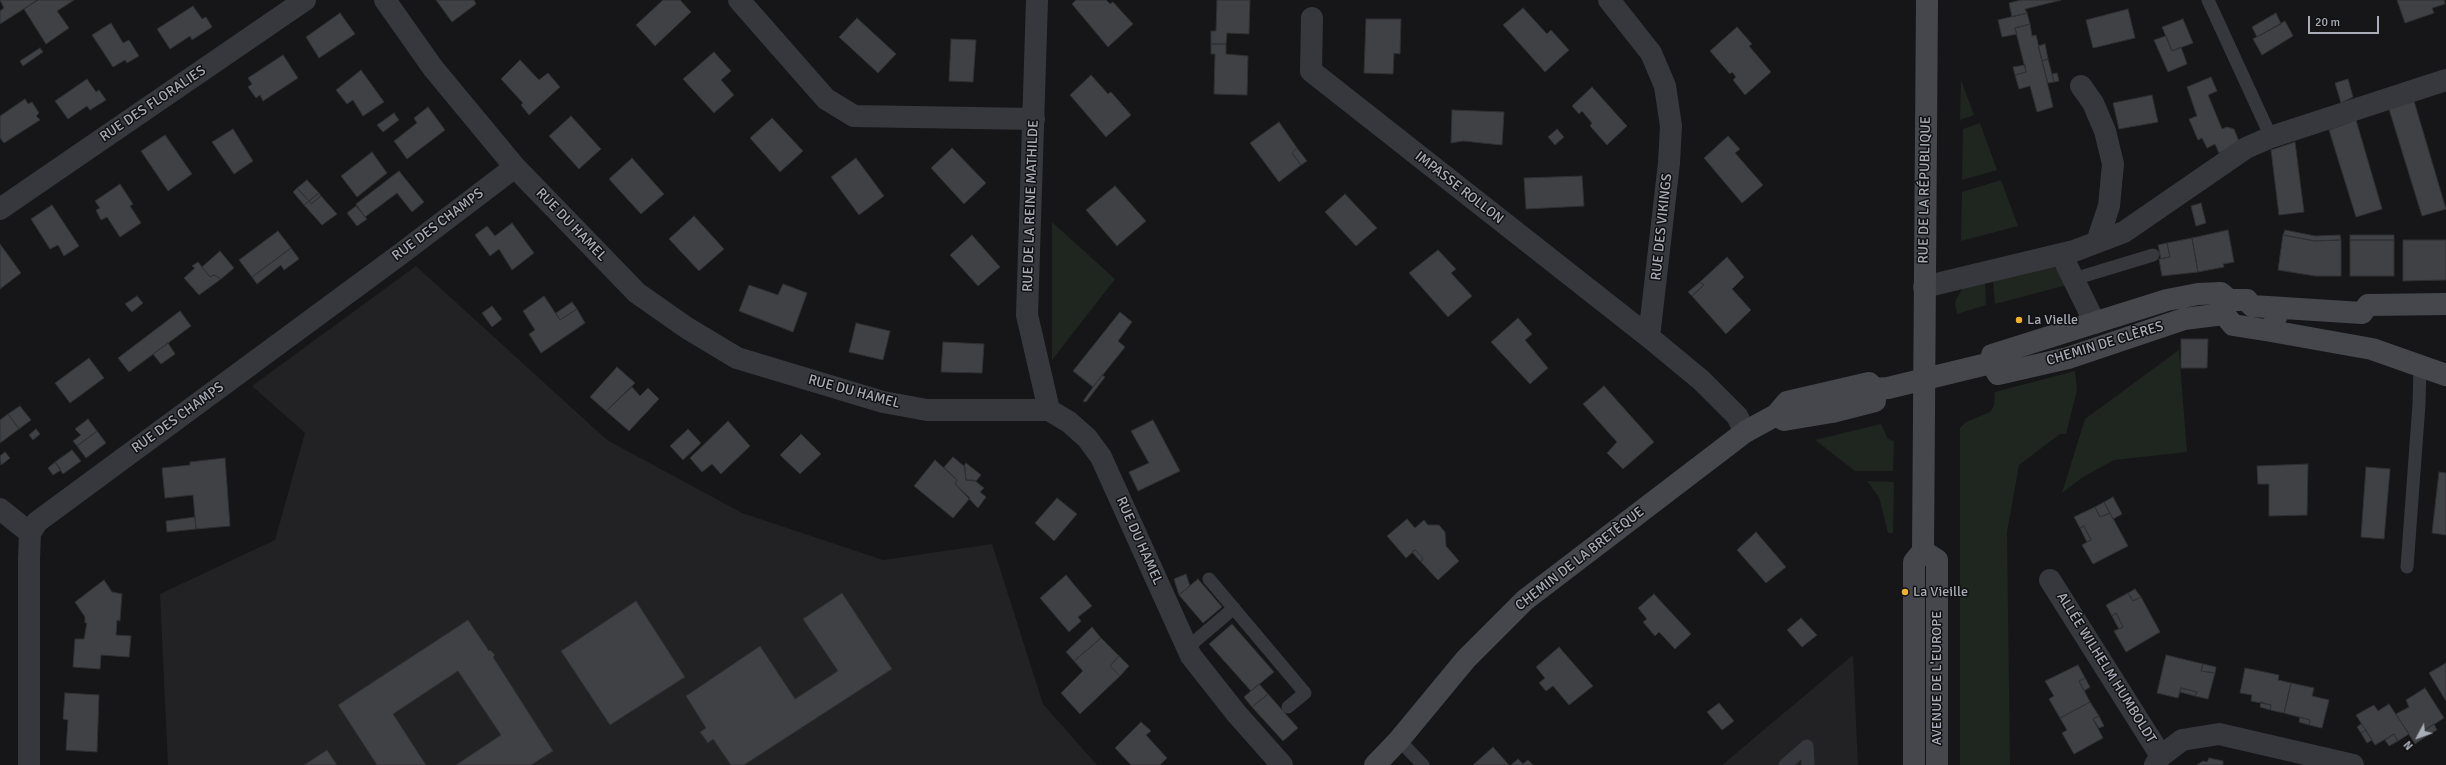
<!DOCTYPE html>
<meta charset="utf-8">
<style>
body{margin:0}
#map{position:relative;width:2446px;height:765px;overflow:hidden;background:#161618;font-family:Signika,sans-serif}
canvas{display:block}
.north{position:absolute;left:2398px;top:717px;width:40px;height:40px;-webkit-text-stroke:3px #111113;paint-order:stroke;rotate:229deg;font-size:11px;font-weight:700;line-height:16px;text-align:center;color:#a8adb8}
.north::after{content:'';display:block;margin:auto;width:14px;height:18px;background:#a8adb8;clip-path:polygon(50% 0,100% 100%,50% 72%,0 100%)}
.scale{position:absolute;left:2308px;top:16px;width:71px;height:18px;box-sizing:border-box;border:2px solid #a8adb8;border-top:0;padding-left:5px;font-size:12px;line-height:14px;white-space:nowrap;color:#a8adb8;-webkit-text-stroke:3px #111113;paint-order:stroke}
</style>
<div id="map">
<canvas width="2446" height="765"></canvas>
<div class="north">N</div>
<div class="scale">20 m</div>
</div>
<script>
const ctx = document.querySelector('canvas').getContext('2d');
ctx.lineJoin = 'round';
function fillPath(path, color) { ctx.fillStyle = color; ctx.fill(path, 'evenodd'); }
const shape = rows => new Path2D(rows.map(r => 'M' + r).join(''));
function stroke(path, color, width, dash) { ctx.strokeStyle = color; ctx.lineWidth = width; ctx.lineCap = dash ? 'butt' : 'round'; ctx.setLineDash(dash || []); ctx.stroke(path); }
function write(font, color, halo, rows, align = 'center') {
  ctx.font = font + ' Signika,sans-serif'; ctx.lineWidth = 3; ctx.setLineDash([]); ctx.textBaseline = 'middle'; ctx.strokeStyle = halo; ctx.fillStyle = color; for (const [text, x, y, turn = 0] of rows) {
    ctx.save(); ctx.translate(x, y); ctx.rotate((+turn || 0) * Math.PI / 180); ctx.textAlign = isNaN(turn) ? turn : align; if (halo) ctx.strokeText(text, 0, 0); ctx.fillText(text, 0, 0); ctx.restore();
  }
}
fillPath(shape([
 [416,266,607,440,742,513,883,560,992,544,1043,704,1097,765,168,765,160,594,275,540,305,433,252,386],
 [1853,655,1858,765,1722,765]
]), '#222225');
fillPath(shape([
 [1961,80,1974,115,1960,120],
 [1980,123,1997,170,1962,180,1963,129],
 [2001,180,2018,226,1961,241,1962,192],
 [1052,222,1115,279,1052,360],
 [2048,265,2054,267,2062,275,2067,285,1995,304,1993,280],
 [1985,281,1986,305,1957,314,1955,302,1963,287],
 [2179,350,2187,452,2114,460,2083,477,2062,493,2085,419],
 [2075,371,2077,390,2066,434,2060,434,2019,465,2007,532,2010,765,1960,765,1960,428,1966,422,1990,412,1994,406,1995,392],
 [1881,424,1888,439,1894,441,1893,471,1855,471,1815,440],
 [1867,481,1894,482,1893,533,1888,533,1879,497]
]), '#1e261f');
const building = shape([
 [0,0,36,0,36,1,0,24,0,11,4,8,0,0],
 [38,0,74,0,57,11,69,28,46,44,24,9,38,0],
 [436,0,474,0,476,4,452,22,436,0],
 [663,0,680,0,691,12,655,46,636,25,663,0],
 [1076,0,1106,0,1110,4,1113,2,1133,24,1108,47,1072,4,1076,0],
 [1217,0,1250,0,1249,34,1227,33,1226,44,1211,44,1211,31,1216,31,1217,0],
 [2021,0,2061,0,2025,9,2027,13,2012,17,2009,3,2021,0],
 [2397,0,2444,0,2445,4,2432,8,2434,13,2405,23,2397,0],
 [193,6,202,19,206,17,212,27,192,40,190,36,170,49,157,29,193,6],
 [1523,8,1547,34,1551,30,1569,50,1545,72,1503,25,1523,8],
 [2128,9,2135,38,2093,48,2086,20,2128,9],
 [340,13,355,34,319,58,306,37,340,13],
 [2027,13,2030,24,2015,28,2017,34,2002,37,1998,20,2027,13],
 [2276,13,2281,24,2257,37,2252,27,2276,13],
 [857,18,896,54,878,73,839,37,857,18],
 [1366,19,1401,19,1400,54,1394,53,1393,74,1364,73,1366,19],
 [2183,19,2193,43,2172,51,2162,27,2183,19],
 [2285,21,2293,36,2262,55,2253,39,2285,21],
 [111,23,123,43,129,40,139,56,127,63,125,60,113,67,92,35,111,23],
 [2030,24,2032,36,2036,35,2053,107,2037,112,2030,86,2019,89,2015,75,2026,72,2015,28,2030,24],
 [1737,27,1752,44,1749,46,1771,72,1745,95,1733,80,1736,77,1732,72,1730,74,1710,51,1737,27],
 [2166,36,2172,51,2181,47,2187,64,2168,72,2154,40,2166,36],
 [951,39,976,40,973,82,949,81,951,39],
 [1211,44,1226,44,1226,54,1248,56,1247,95,1214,94,1215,54,1211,54,1211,44],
 [2045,44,2048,59,2042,61,2038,46,2045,44],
 [40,48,43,52,23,66,20,61,40,48],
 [714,52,731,71,721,80,734,95,714,113,683,79,714,52],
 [283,55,298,78,263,101,260,95,256,98,248,87,252,84,248,78,283,55],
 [2048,59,2054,82,2048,83,2042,61,2048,59],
 [520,60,539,80,548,73,560,87,529,115,521,105,523,103,501,79,520,60],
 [2025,65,2026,72,2015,75,2013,67,2025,65],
 [361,70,384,102,363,116,353,100,347,104,336,90,361,70],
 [2057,73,2059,81,2054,82,2052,74,2057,73],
 [1091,75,1108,94,1111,92,1131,115,1106,137,1070,95,1091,75],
 [2211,77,2217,91,2208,95,2222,129,2227,127,2234,129,2240,144,2219,153,2215,144,2207,148,2202,138,2198,140,2189,119,2197,116,2187,87,2211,77],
 [87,79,96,92,99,90,106,100,90,110,87,106,68,119,55,101,87,79],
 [2348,79,2353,97,2341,103,2335,83,2348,79],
 [1592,87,1627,126,1607,145,1590,126,1592,123,1582,111,1579,114,1572,106,1592,87],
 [2152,95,2158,122,2119,129,2113,103,2152,95],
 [25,99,28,104,32,102,39,113,36,116,40,120,4,143,0,138,0,116,25,99],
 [2414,101,2446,209,2422,216,2389,109,2414,101],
 [428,107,445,130,407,159,394,141,417,123,414,118,428,107],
 [1452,110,1504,112,1502,145,1463,141,1451,143,1452,110],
 [394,113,399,120,383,132,377,125,394,113],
 [571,116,601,149,579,169,549,136,571,116],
 [772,118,803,151,780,172,750,138,772,118],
 [2356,120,2382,209,2356,217,2329,130,2356,120],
 [1279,122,1297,148,1292,153,1301,165,1279,182,1250,143,1279,122],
 [233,129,253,161,234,174,212,142,233,129],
 [1557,129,1564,137,1555,145,1548,137,1557,129],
 [165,135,192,174,168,191,141,151,165,135],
 [1728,136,1740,149,1735,153,1763,185,1742,203,1704,158,1728,136],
 [2295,142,2304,212,2279,215,2271,150,2295,142],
 [952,148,986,183,964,204,931,168,952,148],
 [1297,148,1307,161,1301,165,1292,153,1297,148],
 [372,152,387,173,357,197,341,176,372,152],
 [632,158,664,194,641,214,609,179,632,158],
 [856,158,884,196,859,215,831,177,856,158],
 [399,171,424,202,412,212,397,193,365,217,356,204,399,171],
 [1582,176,1584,206,1526,209,1524,178,1582,176],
 [307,180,319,193,309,201,297,188,307,180],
 [120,184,133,204,130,206,141,223,120,237,107,217,101,220,96,210,100,208,95,201,120,184],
 [1115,186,1146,221,1117,246,1086,210,1115,186],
 [297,188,309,201,304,205,293,192,297,188],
 [319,193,321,196,311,204,309,201,319,193],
 [1345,194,1377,228,1356,246,1325,212,1345,194],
 [321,196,337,214,322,225,304,205,309,201,311,204,321,196],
 [2201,203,2206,223,2196,226,2191,206,2201,203],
 [52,205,79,246,64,256,58,245,50,249,31,219,52,205],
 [356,206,367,219,357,226,347,213,356,206],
 [694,216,724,249,699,271,669,239,694,216],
 [512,223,534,253,512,270,499,249,490,256,475,235,487,226,495,236,512,223],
 [2228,230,2234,262,2223,264,2224,267,2198,272,2192,238,2228,230],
 [2285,230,2315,236,2340,235,2341,240,2315,241,2283,235,2285,230],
 [278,231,291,248,252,277,239,260,278,231],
 [972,235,1000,267,978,286,950,255,972,235],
 [2283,235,2315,241,2341,240,2341,276,2315,276,2278,270,2283,235],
 [2350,235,2394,235,2394,240,2350,240,2350,235],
 [2192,238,2198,272,2162,276,2159,259,2170,257,2167,243,2192,238],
 [2350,240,2394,240,2394,276,2350,276,2350,240],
 [2403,240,2446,240,2446,280,2403,281,2403,240],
 [2167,243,2170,257,2161,259,2158,245,2167,243],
 [0,244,21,273,0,289,0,244],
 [291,248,299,259,284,270,281,265,257,284,252,277,291,248],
 [1438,250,1456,269,1451,273,1472,296,1448,317,1409,273,1438,250],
 [220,251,234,268,221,279,214,275,210,277,202,267,220,251],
 [1727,257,1744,277,1732,289,1751,310,1726,334,1692,296,1704,285,1700,282,1727,257],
 [198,262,210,277,214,275,221,279,199,295,184,278,195,268,192,266,198,262],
 [1700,282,1704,285,1692,296,1688,292,1700,282],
 [783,284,807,293,793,332,739,311,749,285,778,295,783,284],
 [137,296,143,303,132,312,125,304,137,296],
 [544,296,560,320,577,309,585,323,541,353,529,334,535,330,523,311,544,296],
 [572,302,577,309,560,320,556,313,572,302],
 [492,306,502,319,492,327,482,313,492,306],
 [180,311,191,326,129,372,118,358,180,311],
 [1120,312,1132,322,1118,341,1125,347,1093,387,1073,371,1120,312],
 [1518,318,1532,334,1525,340,1548,368,1530,384,1491,342,1518,318],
 [856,323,890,331,883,360,849,352,856,323],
 [2181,339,2208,339,2207,368,2181,368,2181,339],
 [943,342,984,344,982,373,941,372,943,342],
 [168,343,175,354,161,364,153,354,168,343],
 [89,358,104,378,70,403,55,383,89,358],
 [617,367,635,383,606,411,590,397,617,367],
 [1102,375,1105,377,1086,402,1083,401,1102,375],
 [1604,386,1654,442,1623,469,1607,453,1617,442,1583,404,1604,386],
 [632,387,640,396,648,388,659,399,629,431,606,411,632,387],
 [20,406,31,420,19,429,8,414,20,406],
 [8,414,19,429,0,443,0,420,8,414],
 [88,419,97,431,77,446,73,441,81,435,75,429,88,419],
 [1153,420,1180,471,1138,491,1129,472,1149,463,1131,431,1153,420],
 [728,421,750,446,721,474,712,464,702,472,690,458,728,421],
 [36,429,40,434,33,440,29,435,36,429],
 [688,429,701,443,683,460,670,446,688,429],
 [97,431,106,443,86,458,77,446,97,431],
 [801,434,821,454,800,474,780,455,801,434],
 [72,450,81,461,63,474,55,462,72,450],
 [5,452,10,458,1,465,0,456,5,452],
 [953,457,965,467,966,480,974,480,984,488,980,492,986,497,978,508,955,484,957,480,944,467,953,457],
 [225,458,230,526,196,529,193,495,165,498,162,468,190,465,190,462,225,458],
 [935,460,957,480,955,484,970,498,953,518,914,486,935,460],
 [55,462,61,470,53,475,48,468,55,462],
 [966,463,981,475,976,481,966,480,964,466,966,463],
 [2308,464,2307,515,2269,516,2269,484,2258,484,2257,466,2308,464],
 [2366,467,2390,469,2384,539,2361,537,2366,467],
 [2439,472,2446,473,2446,535,2432,533,2439,472],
 [2113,497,2122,514,2113,519,2104,502,2113,497],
 [1057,498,1077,514,1054,541,1035,523,1057,498],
 [2104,502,2110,513,2100,517,2095,507,2104,502],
 [2095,507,2100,517,2110,513,2128,546,2093,564,2082,545,2091,540,2084,526,2080,528,2074,517,2095,507],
 [195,517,196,529,167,532,166,521,195,517],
 [1407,519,1415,528,1424,520,1428,525,1439,525,1445,532,1446,546,1459,561,1438,580,1421,562,1423,558,1415,550,1406,558,1387,536,1407,519],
 [2084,526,2091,540,2087,542,2080,528,2084,526],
 [1756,532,1786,567,1766,583,1737,550,1756,532],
 [1415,550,1423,558,1421,562,1412,552,1415,550],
 [1186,574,1190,586,1179,595,1174,579,1186,574],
 [1066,575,1092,606,1078,617,1081,621,1069,632,1040,598,1066,575],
 [1198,579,1222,607,1203,623,1179,595,1198,579],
 [104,580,112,592,122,594,120,621,117,620,116,635,131,636,129,657,101,655,100,669,73,667,75,639,84,639,87,623,85,623,85,617,75,602,104,580],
 [2135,589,2141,597,2133,601,2128,593,2135,589],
 [842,593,892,669,744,765,731,765,713,739,708,743,700,732,706,728,686,696,760,646,795,699,838,671,803,619,842,593],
 [2128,593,2133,601,2141,597,2160,632,2126,652,2114,631,2123,627,2116,613,2112,616,2106,605,2128,593],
 [1654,594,1691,634,1675,649,1659,632,1655,636,1643,622,1647,619,1638,608,1654,594],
 [636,601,685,677,610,725,561,651,636,601],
 [2116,613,2123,627,2119,629,2112,616,2116,613],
 [1801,618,1817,635,1802,647,1787,630,1801,618],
 [468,620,489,651,490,650,495,655,493,657,553,751,531,765,456,765,501,735,458,671,393,714,426,765,377,765,338,705,468,620],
 [1232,624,1274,672,1251,691,1209,644,1232,624],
 [1092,627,1101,638,1074,661,1066,652,1092,627],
 [1101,638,1119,656,1110,666,1120,676,1080,714,1061,693,1083,671,1074,661,1101,638],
 [1559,647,1593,686,1569,705,1553,686,1546,691,1539,683,1545,678,1536,667,1559,647],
 [2166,655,2203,664,2201,671,2215,673,2208,699,2195,696,2197,692,2181,688,2178,698,2157,693,2166,655],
 [1119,656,1129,666,1120,676,1110,666,1119,656],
 [2446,663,2446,701,2429,673,2446,663],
 [2203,664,2216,667,2215,673,2201,671,2203,664],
 [2078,665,2085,678,2079,681,2090,702,2060,718,2049,699,2054,696,2045,681,2078,665],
 [2245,668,2279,675,2278,680,2291,683,2284,713,2270,710,2271,705,2251,701,2252,695,2240,693,2245,668],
 [2085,678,2090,687,2084,691,2079,681,2085,678],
 [2291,683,2314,688,2312,696,2329,700,2322,728,2309,725,2310,720,2284,713,2291,683],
 [1259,684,1268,694,1252,707,1244,697,1259,684],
 [2181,688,2197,692,2195,696,2180,692,2181,688],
 [2425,688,2444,718,2425,730,2428,735,2415,744,2396,714,2409,707,2406,700,2425,688],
 [65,693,99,695,97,752,66,750,68,720,63,719,65,693],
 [1268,694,1298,728,1283,741,1252,707,1268,694],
 [2090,702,2099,716,2093,719,2103,738,2074,754,2062,733,2067,730,2060,718,2090,702],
 [2261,702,2271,705,2270,710,2260,707,2261,702],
 [1719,703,1734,721,1722,730,1707,712,1719,703],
 [2389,704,2409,734,2398,741,2394,734,2375,745,2356,715,2374,705,2378,711,2389,704],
 [2099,716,2104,726,2099,728,2093,719,2099,716],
 [2300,717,2310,720,2309,725,2299,722,2300,717],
 [1141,722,1151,731,1146,735,1167,758,1160,765,1131,765,1115,748,1141,722],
 [2361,724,2366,730,2361,733,2357,727,2361,724],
 [2434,724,2437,730,2428,735,2425,730,2434,724],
 [2366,730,2372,740,2367,743,2361,733,2366,730],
 [2394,734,2398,741,2389,746,2385,740,2394,734],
 [1493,747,1509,765,1473,765,1493,747],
 [327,750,337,765,304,765,327,750],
 [2209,758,2223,761,2223,765,2197,765,2203,761,2207,762,2209,758],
 [1518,759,1523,764,1528,760,1533,765,1511,765,1518,759]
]);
fillPath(building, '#404145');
stroke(building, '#303034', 1);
stroke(shape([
 [2208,0,2271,137],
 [2074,279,2153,255],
 [2407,567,2419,404,2420,366],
 [1209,579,1305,693,1288,707],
 [1187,648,1234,608],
 [1399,740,1423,765],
 [1785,765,1807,746,1808,765]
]), '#37383d', 13);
stroke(shape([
 [385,0,433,68,515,167,637,293,687,328,737,358,883,402,927,410,1049,410,1069,422,1087,438,1101,457,1191,656,1236,713,1282,765],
 [739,0,826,99,854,116,1034,119],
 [1037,0,1027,315,1049,410],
 [1609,0,1651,53,1665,86,1671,126,1669,163,1649,337,1701,380,1737,416,1745,432],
 [1312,18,1311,71,1649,337],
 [2081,86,2093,103,2105,131,2113,164,2109,206,2097,242],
 [0,209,305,0],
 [2061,254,2095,323],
 [1924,287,2074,251,2124,232,2246,148,2271,137,2446,80],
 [0,509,30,533],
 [2050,580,2161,756],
 [29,765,29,559,30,533,37,522,402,253,515,167],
 [2155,765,2161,756,2182,740,2219,734,2353,765]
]), '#37383d', 22);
stroke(shape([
 [2247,300,2252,306,2362,313],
 [2362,313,2368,305,2446,304],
 [2224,314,2184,319,2068,358,1998,374,1991,363,1992,355,2167,300,2198,294,2221,293,2229,300,2247,300],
 [2224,314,2233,325,2271,331,2276,317],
 [2271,331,2372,349,2446,375],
 [1776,415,1784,420,1832,412,1875,401,1875,389],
 [1923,551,1937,560,1937,765],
 [1375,765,1399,740,1466,659,1525,600,1745,432,1776,415,1787,402,1869,383,1875,389,1888,388,1991,363],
 [1914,765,1914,562,1923,551,1927,0]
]), '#45474d', 22);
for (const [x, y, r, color] of [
 [2019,320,4,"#f2b134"],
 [1905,592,4,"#f2b134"]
]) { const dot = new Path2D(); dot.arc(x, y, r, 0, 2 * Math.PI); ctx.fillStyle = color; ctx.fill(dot); stroke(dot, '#111113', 1.5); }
write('14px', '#a8adb8', '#111113', [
 ["RUE DES FLORALIES",153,104,-34],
 ["IMPASSE ROLLON",1459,188,38],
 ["RUE DE LA RÉPUBLIQUE",1925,190,-89],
 ["RUE DE LA REINE MATHILDE",1031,206,-88],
 ["RUE DES CHAMPS",438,225,-37],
 ["RUE DU HAMEL",571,225,46],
 ["RUE DES VIKINGS",1662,227,-84],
 ["CHEMIN DE CLÈRES",2105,344,-17],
 ["RUE DU HAMEL",854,392,15],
 ["RUE DES CHAMPS",178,418,-36],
 ["RUE DU HAMEL",1139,541,66],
 ["CHEMIN DE LA BRETÈQUE",1580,559,-38],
 ["ALLÉE WILHELM HUMBOLDT",2106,668,58],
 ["AVENUE DE L'EUROPE",1937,678,-90]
]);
write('14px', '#a8adb8', '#111113', [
 ["La Vielle",2027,320],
 ["La Vieille",1913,592]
], 'left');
</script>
